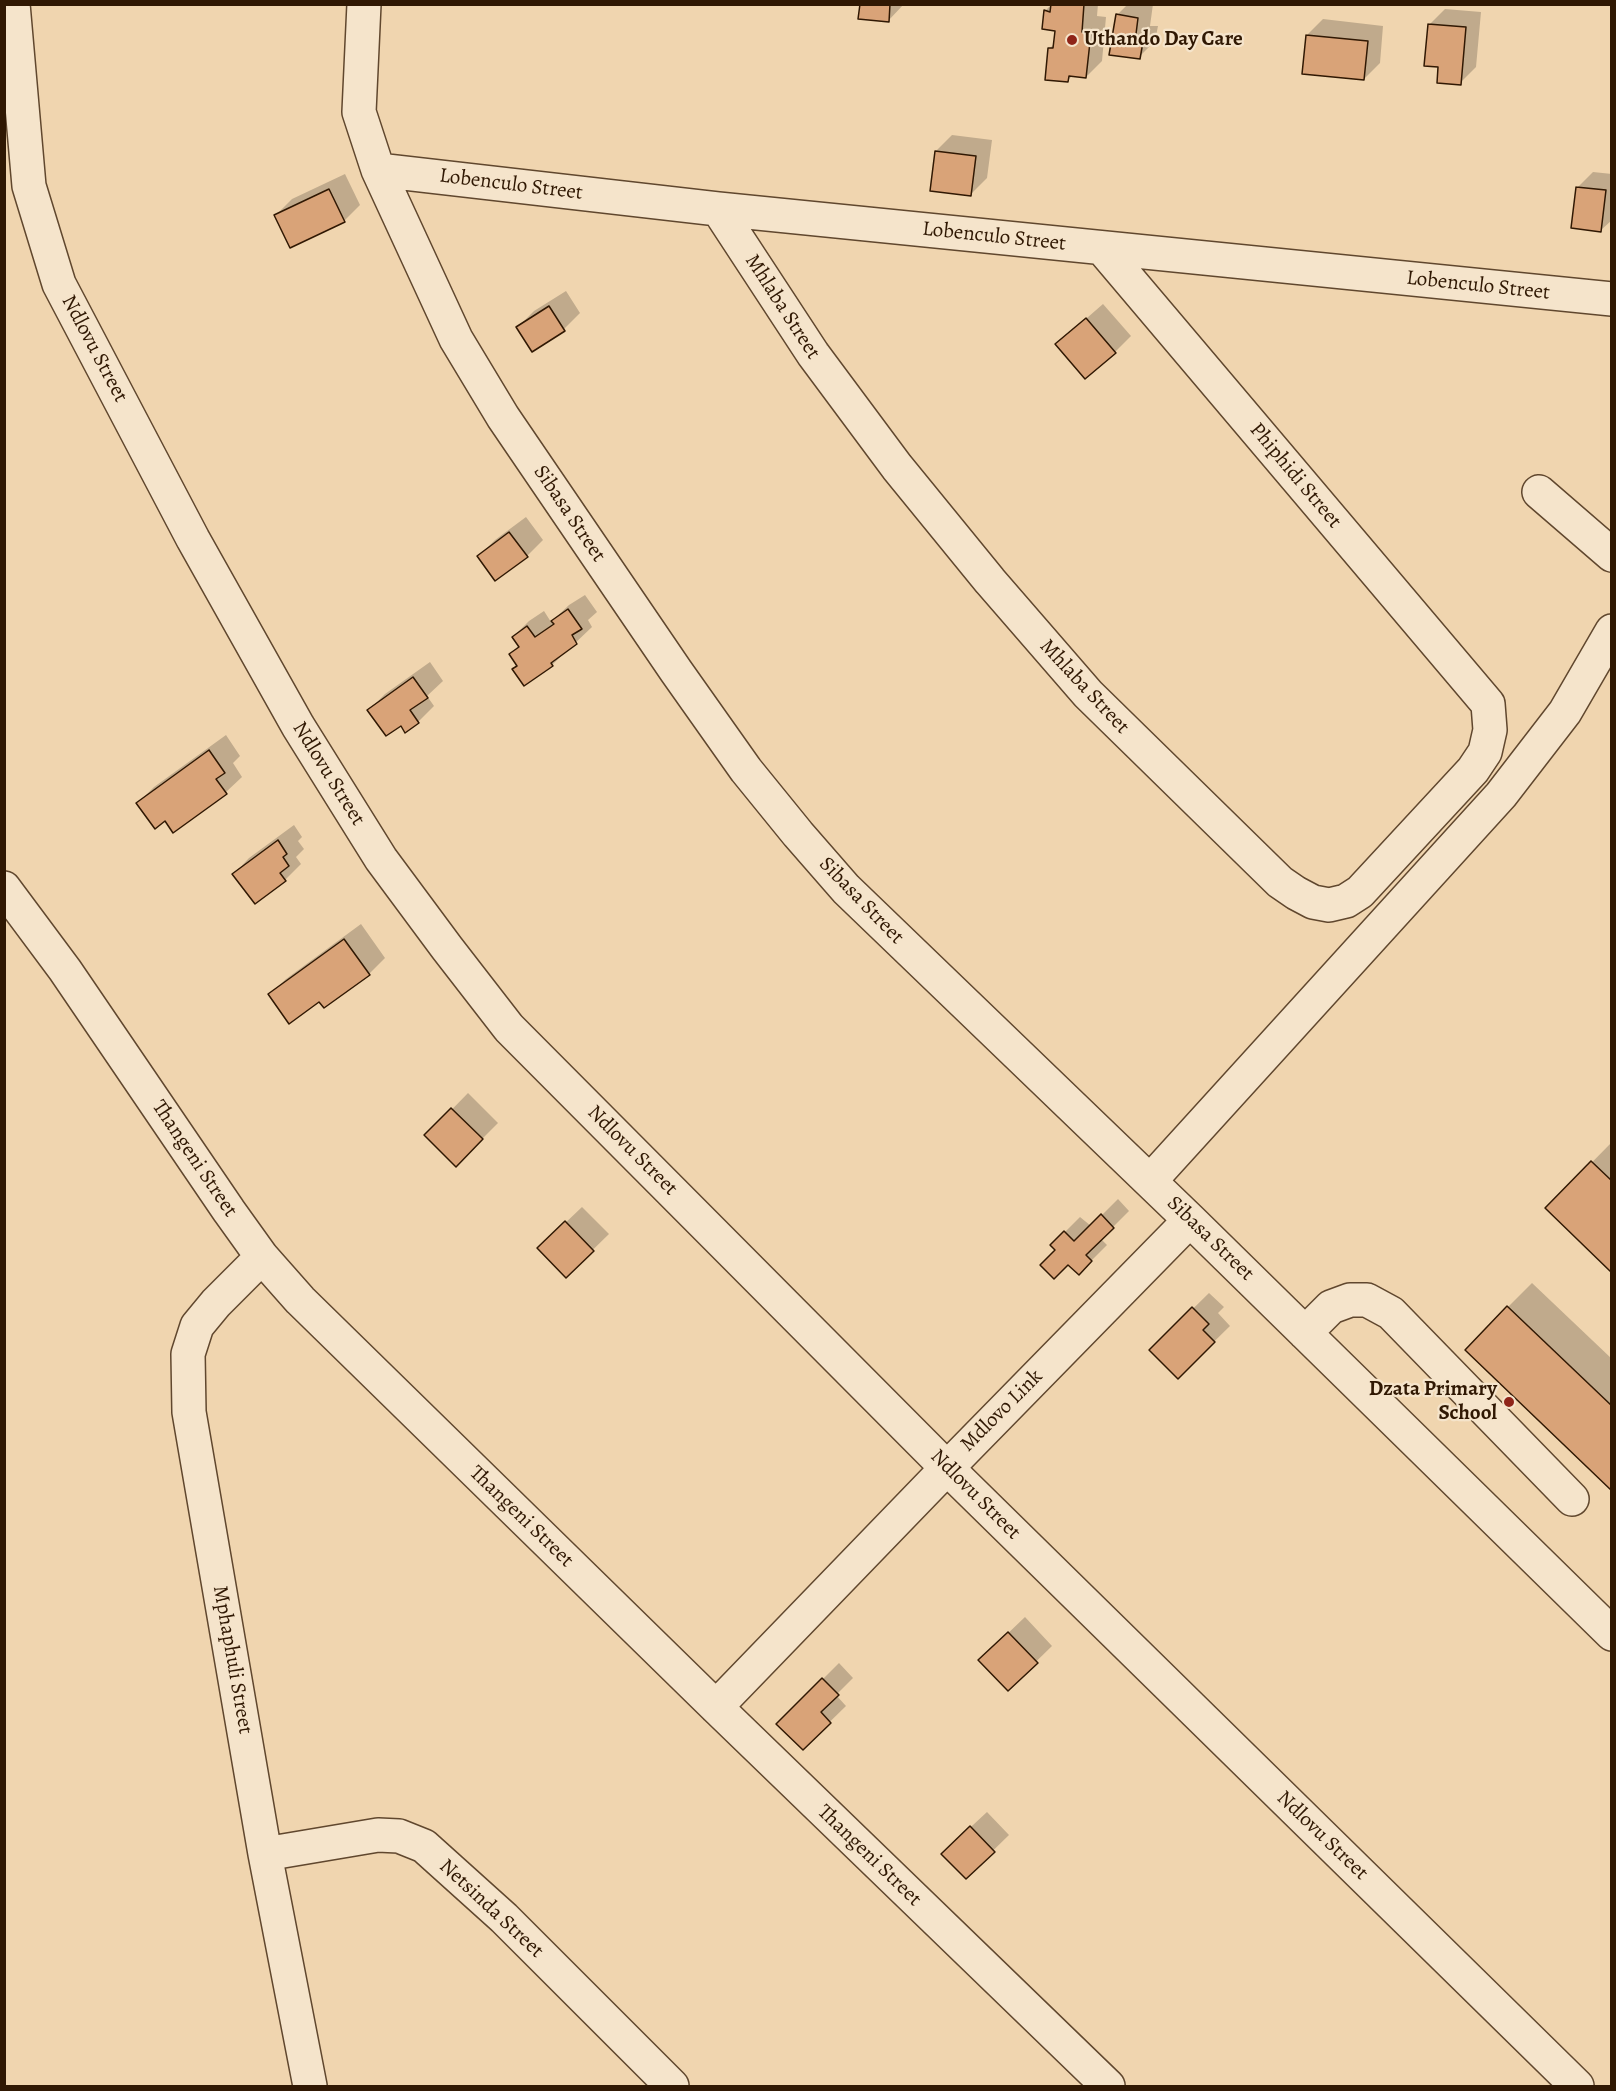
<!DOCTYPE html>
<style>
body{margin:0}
#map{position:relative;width:1616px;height:2091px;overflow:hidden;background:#f0d5af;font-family:Alegreya,serif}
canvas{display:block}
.frame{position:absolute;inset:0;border:6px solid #301803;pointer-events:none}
</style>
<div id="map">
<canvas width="1616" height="2091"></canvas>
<div class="frame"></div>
</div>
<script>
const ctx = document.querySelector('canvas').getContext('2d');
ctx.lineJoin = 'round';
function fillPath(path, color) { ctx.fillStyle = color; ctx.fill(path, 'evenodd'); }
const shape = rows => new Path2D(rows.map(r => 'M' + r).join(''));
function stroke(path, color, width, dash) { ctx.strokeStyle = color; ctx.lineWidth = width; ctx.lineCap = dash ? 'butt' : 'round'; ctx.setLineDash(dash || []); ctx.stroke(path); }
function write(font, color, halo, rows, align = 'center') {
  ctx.font = font + ' Alegreya,serif'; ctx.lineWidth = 4.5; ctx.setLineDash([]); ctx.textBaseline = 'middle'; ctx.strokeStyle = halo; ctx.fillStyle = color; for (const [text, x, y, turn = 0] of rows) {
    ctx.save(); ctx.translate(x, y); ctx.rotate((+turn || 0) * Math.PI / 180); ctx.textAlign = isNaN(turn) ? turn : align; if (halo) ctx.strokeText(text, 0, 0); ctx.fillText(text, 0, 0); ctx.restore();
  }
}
fillPath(shape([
 [861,4,904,4,888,21],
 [1052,4,1098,4,1097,16,1106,17,1102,61,1086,77,1073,75,1068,80,1049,49,1055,43,1056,29,1045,11],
 [1128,4,1153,4,1150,26,1158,26,1155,41,1139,57,1117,15],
 [1445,9,1481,12,1476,67,1460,83,1440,66,1429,25],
 [1323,19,1383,26,1380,63,1364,79,1307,35],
 [952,135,992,140,987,178,971,194,936,151],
 [1593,172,1612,174,1612,220,1601,230,1577,188],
 [345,174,360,205,344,221,276,215,292,199],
 [566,291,580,313,564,329,518,327,534,311],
 [1103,304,1131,336,1115,352,1057,344],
 [526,517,543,540,527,556,479,556,495,540],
 [585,595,597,612,588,620,592,627,552,665,524,684,518,665,511,654,519,645,513,637,529,621,544,611,551,622,569,605],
 [430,662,443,681,427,696,434,706,418,722,369,710,385,694],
 [226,735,240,756,233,763,242,777,226,792,173,831,165,819,138,803,154,787],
 [294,825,302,837,298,841,304,849,296,857,301,864,285,880,234,874,249,858],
 [361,924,385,958,369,974,324,1006,319,1000,270,994,286,979],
 [468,1093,498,1123,456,1165,427,1135],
 [1612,1142,1612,1270,1547,1208],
 [1118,1199,1129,1211,1101,1239,1107,1245,1079,1273,1052,1245,1080,1217,1091,1226],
 [582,1207,609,1234,566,1276,539,1248],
 [1532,1283,1612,1359,1612,1489,1508,1307],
 [1209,1293,1224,1307,1218,1313,1230,1326,1178,1377,1151,1350],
 [1025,1617,1052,1646,1008,1689,980,1660],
 [839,1663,853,1678,836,1695,846,1706,803,1748,778,1724],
 [987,1812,1009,1835,966,1877,959,1838]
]), '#0003');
const building = shape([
 [860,4,890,4,889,22,858,19,860,4],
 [1051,4,1084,4,1082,32,1091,33,1086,78,1069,76,1068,82,1045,80,1048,48,1053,48,1055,31,1042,29,1044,10,1050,12,1051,4],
 [1116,14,1138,18,1135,42,1143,42,1140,59,1109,55,1116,14],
 [1428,24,1466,27,1461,85,1437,83,1438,67,1424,66,1428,24],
 [1306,35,1368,41,1364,80,1302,74,1306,35],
 [935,151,976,156,971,196,930,191,935,151],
 [1576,187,1606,190,1601,232,1571,228,1576,187],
 [329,189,345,222,290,248,274,215,329,189],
 [549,306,565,331,532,352,516,327,549,306],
 [1086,318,1116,353,1085,379,1055,344,1086,318],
 [509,532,528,557,495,581,477,556,509,532],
 [568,609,582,629,572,635,577,644,551,663,553,666,524,686,512,669,517,666,509,654,519,647,512,637,527,626,535,637,554,624,551,621,568,609],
 [413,677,428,698,410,710,419,723,405,733,401,726,386,736,367,710,413,677],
 [209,750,225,773,216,779,227,794,173,833,165,821,155,829,136,803,209,750],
 [278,840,287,854,283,857,289,866,280,873,286,881,255,904,232,874,278,840],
 [344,939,370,975,324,1008,319,1002,289,1024,268,994,344,939],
 [451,1108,483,1139,456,1167,424,1135,451,1108],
 [1591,1161,1612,1181,1612,1273,1545,1208,1591,1161],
 [1101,1214,1114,1228,1086,1255,1092,1261,1079,1275,1068,1265,1054,1279,1040,1265,1055,1250,1050,1245,1064,1231,1074,1241,1101,1214],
 [565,1221,594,1251,566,1278,537,1248,565,1221],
 [1507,1306,1612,1406,1612,1491,1465,1350,1507,1306],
 [1192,1307,1209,1324,1203,1330,1215,1342,1178,1379,1149,1350,1192,1307],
 [1008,1632,1038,1663,1008,1691,978,1660,1008,1632],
 [822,1678,839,1695,821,1712,831,1723,803,1750,776,1724,822,1678],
 [970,1826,995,1852,966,1879,941,1854,970,1826]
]);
fillPath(building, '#d9a378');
stroke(building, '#301803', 1.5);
const minor = shape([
 [13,4,29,186,59,284,193,539,298,726,381,859,447,948,509,1028,947,1468,1577,2086],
 [364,4,359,112,378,170,456,339,503,417,676,671,746,770,798,834,846,889,1190,1220,1612,1634],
 [378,170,718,209,1612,299],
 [718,209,813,354,897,467,990,581,1088,694,1280,882,1296,893,1313,902,1329,905,1346,901,1360,892,1473,770,1485,752,1490,730,1488,704,1102,248],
 [1539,492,1612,555],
 [4,888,65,970,229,1211,262,1257,300,1300,716,1707,1108,2086],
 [1150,1181,1501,795,1565,712,1612,631],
 [262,1257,216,1303,197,1326,188,1354,189,1412,265,1854,310,2086],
 [1305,1333,1331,1307,1350,1300,1367,1300,1391,1313,1572,1499],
 [716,1707,947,1468,1190,1220],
 [265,1854,378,1835,399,1836,424,1846,504,1918,672,2086]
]);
stroke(minor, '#60472e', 36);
stroke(minor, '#f5e4cb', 33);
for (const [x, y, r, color] of [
 [1072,40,6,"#8f2418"],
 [1509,1402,6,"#8f2418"]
]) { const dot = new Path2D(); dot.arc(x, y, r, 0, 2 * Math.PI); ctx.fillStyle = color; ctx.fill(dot); stroke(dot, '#f5e4cb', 2); }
write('bold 21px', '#301803', '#f5e4cb', [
 ["Uthando Day Care",1084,40],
 ["Dzata Primary",1497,1390,"right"],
 ["School",1497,1414,"right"]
], 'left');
write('21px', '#301803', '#f5e4cb', [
 ["Lobenculo Street",511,185,7],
 ["Lobenculo Street",994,237,6],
 ["Lobenculo Street",1478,286,6],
 ["Mhlaba Street",782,307,57],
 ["Ndlovu Street",94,349,62],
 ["Phiphidi Street",1295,476,50],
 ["Sibasa Street",569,514,56],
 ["Mhlaba Street",1084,687,47],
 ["Ndlovu Street",328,774,58],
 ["Sibasa Street",861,901,46],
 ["Ndlovu Street",632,1151,45],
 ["Thangeni Street",194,1159,56],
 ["Sibasa Street",1210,1239,44],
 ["Mdlovo Link",1002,1411,-45],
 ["Ndlovu Street",975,1495,45],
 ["Thangeni Street",521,1517,44],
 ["Mphaphuli Street",232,1660,80],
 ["Ndlovu Street",1322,1836,44],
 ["Thangeni Street",869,1856,44],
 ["Netsinda Street",491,1909,43]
]);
</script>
